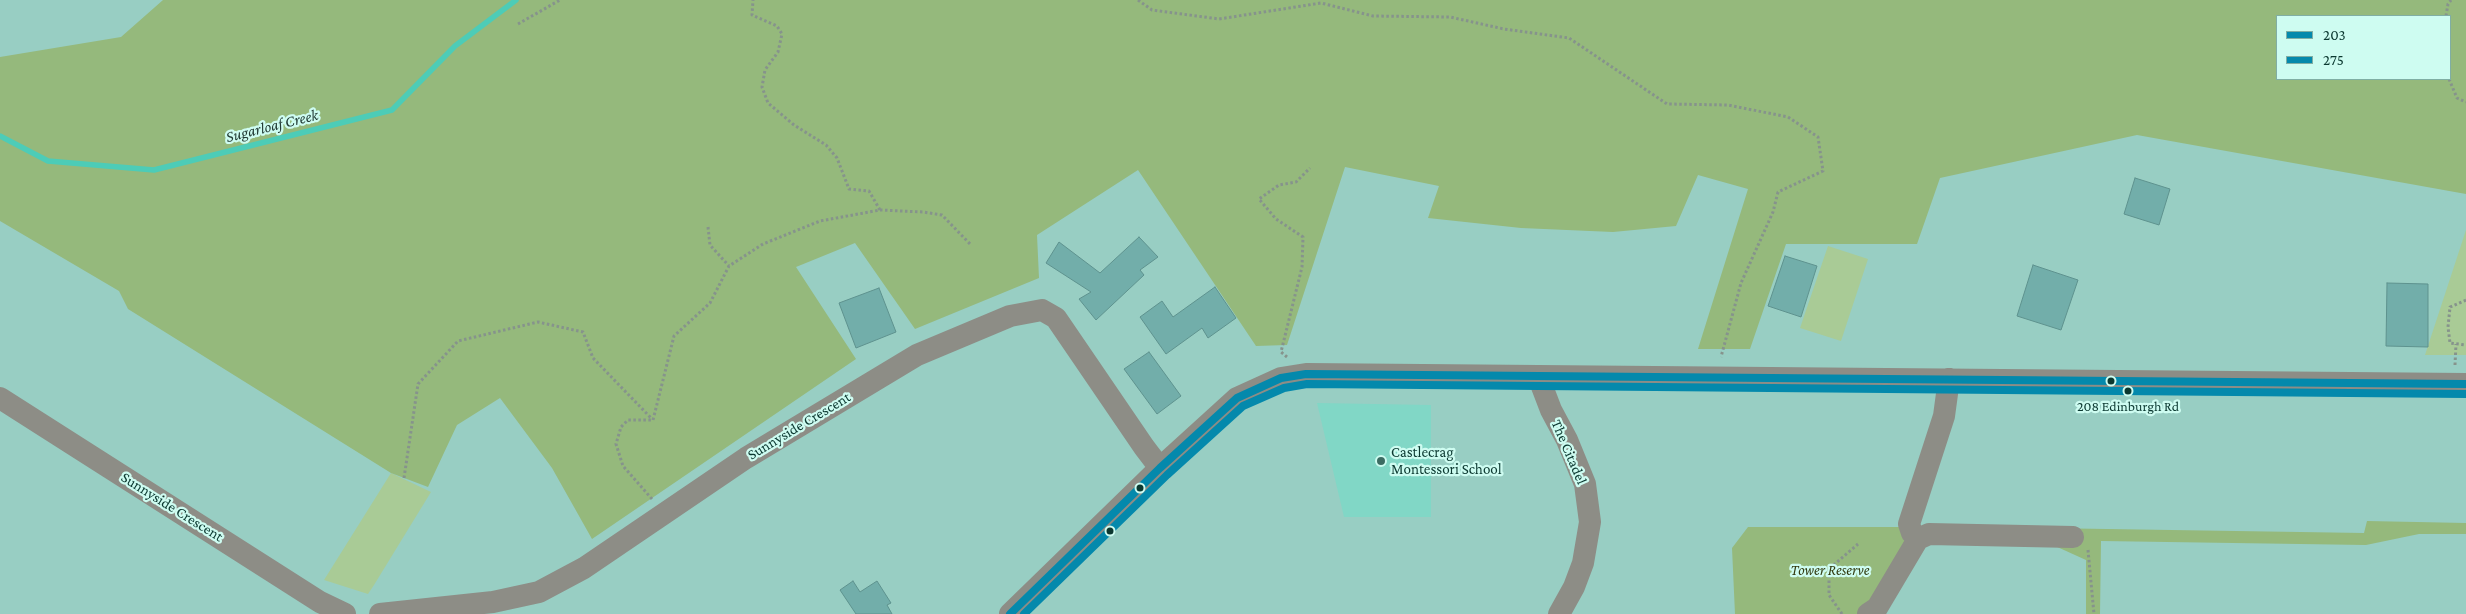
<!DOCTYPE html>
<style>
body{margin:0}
#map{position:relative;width:2466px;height:614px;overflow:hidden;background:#98cec3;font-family:"Crimson Pro",serif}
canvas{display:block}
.legend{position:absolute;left:2276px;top:15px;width:175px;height:65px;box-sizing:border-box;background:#cefcf1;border:1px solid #80aea4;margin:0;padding:6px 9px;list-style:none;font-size:15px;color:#0b3830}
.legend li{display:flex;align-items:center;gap:10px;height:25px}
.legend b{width:25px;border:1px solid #80aea4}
</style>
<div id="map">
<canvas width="2466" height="614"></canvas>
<ul class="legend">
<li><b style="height:6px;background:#0489ac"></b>203</li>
<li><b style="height:6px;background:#0489ac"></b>275</li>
</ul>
</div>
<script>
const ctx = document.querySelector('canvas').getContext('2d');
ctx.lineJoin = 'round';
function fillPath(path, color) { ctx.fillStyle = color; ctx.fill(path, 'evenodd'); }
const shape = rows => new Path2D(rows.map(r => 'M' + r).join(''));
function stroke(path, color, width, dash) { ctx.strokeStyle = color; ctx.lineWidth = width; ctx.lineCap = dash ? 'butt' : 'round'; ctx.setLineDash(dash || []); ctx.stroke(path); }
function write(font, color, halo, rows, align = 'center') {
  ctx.font = font + ' "Crimson Pro",serif'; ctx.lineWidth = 4.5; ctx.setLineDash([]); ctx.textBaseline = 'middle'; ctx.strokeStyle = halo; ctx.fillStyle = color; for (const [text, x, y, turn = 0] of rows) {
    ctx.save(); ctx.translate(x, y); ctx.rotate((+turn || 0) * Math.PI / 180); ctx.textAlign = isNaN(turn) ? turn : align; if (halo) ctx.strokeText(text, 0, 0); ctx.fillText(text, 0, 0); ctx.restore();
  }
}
fillPath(shape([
 [1317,403,1431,405,1431,517,1344,517]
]), '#81d7c6');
fillPath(shape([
 [2466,230,2466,355,2425,355],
 [1828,246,1868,259,1841,341,1800,328],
 [391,473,431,492,374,585,368,594,324,580]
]), '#a9cb96');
fillPath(shape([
 [163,0,2466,0,2466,194,2137,135,1940,178,1917,244,1786,244,1750,349,1698,349,1748,189,1698,175,1676,226,1613,232,1521,228,1428,218,1439,186,1345,167,1287,345,1256,346,1138,170,1037,235,1039,278,915,329,855,243,796,267,856,359,592,539,552,468,500,398,457,425,428,487,391,473,128,309,119,291,0,221,0,57,121,37],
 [2450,16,2450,79,2277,79,2277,16],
 [2367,521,2466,523,2466,534,2419,534,2366,545,2101,541,2100,614,2086,614,2086,560,2044,541,2043,528,2364,533],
 [1748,527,1922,527,1885,614,1735,614,1732,548]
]), '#95b97c');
stroke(shape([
 [0,136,48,161,154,170,392,110,455,46,516,0]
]), '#4dccb7', 5.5);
const building = shape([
 [2135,178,2170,189,2159,225,2124,214,2135,178],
 [1139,237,1158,257,1140,270,1144,275,1096,320,1079,299,1091,292,1046,263,1059,242,1100,273,1139,237],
 [1785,256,1817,266,1801,317,1768,306,1785,256],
 [2033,265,2078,280,2061,330,2017,316,2033,265],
 [2387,283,2428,284,2428,347,2386,346,2387,283],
 [1215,287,1236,318,1208,338,1202,328,1166,354,1140,317,1162,301,1173,317,1215,287],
 [879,288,896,332,856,348,839,303,879,288],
 [1149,352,1181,396,1157,414,1124,369,1149,352],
 [853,581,860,592,877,581,891,603,887,605,892,614,856,614,840,590,853,581]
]);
fillPath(building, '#72aeaa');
stroke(building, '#5e928e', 1);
stroke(shape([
 [1138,0,1152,10,1219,19,1321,3,1373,16,1450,17,1504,29,1569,38,1667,104,1728,105,1788,117,1818,137,1823,171,1778,192,1773,212,1741,283,1721,357],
 [2446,16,2448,4,2451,0],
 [518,24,560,0],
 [2449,79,2457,98,2466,102],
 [880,210,923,212,942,215,971,245],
 [708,227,710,245,729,266],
 [2466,300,2450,307,2448,327,2450,343,2466,345],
 [1287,357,1281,352,1302,267,1303,237,1276,219,1259,199,1279,185,1296,182,1310,168],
 [2455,365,2456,344],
 [653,420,674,336,710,303,729,266,763,244,820,221,880,210,869,191,849,189,837,158,826,145,794,125,768,103,762,87,765,70,778,52,782,34,777,26,752,15,753,0],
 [404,478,418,384,458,341,538,322,583,332,593,358,652,419],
 [652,499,623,466,616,444,621,427,628,420,652,420],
 [2088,550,2094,614],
 [1842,614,1829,595,1829,569,1858,544]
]), '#86938c', 3, [2.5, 2.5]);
stroke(shape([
 [1538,376,1551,410,1567,440,1585,484,1590,522,1583,563,1574,587,1559,614],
 [0,398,320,602,345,614],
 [1918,539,1929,534,2073,537],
 [380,614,493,602,539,592,584,568,746,458,917,355,1010,316,1042,310,1056,318,1144,447,1160,468],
 [1010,614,1160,468,1237,398,1281,378,1306,374,2466,384],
 [1868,614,1877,608,1918,539,1912,533,1909,524,1944,416,1949,379]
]), '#8d8d86', 22);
stroke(shape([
 [1010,614,1160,468,1237,398,1281,378,1306,374,2466,384]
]), '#0489ac', 8);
stroke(shape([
 [1024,614,1167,475,1243,406,1284,388,1307,384,2466,394]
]), '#0489ac', 8);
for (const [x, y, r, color] of [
 [2111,381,4.5,"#0b3830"],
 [2128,391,4.5,"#0b3830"],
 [1381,461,5,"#3c6c63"],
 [1140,488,4.5,"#0b3830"],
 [1110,531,4.5,"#0b3830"]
]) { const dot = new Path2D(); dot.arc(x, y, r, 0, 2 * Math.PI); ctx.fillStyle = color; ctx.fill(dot); stroke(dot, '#cefcf1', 2); }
write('14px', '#0b3830', '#cefcf1', [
 ["208 Edinburgh Rd",2128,407]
]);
write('15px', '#0b3830', '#cefcf1', [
 ["Sunnyside Crescent",799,426,-31],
 ["The Citadel",1569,452,67],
 ["Sunnyside Crescent",172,507,32]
]);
write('15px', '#0b3830', '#cefcf1', [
 ["Castlecrag",1391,452],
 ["Montessori School",1391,469]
], 'left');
write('italic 15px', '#323a10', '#cefcf1', [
 ["Tower Reserve",1830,570]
]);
write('italic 16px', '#233c36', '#cefcf1', [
 ["Sugarloaf Creek",272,126,-14]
]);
</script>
